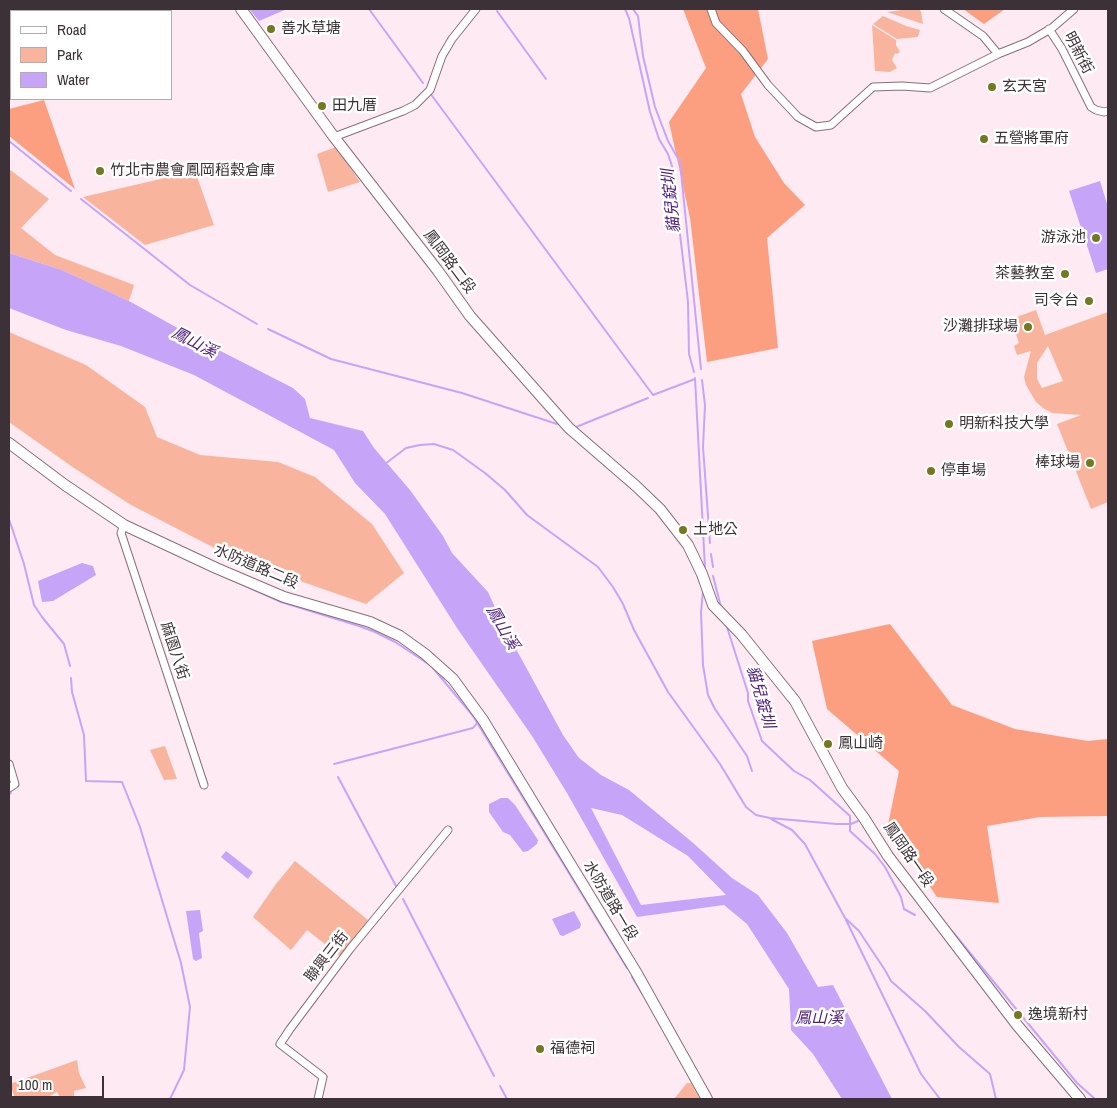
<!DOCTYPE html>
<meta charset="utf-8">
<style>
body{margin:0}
#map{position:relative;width:1117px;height:1108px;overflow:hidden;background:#fdeaf2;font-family:"Archivo Narrow",sans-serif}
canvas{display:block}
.frame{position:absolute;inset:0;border:10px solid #3c3136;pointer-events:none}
.legend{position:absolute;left:10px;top:10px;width:162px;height:90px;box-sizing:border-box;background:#fff;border:1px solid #b1adaf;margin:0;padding:6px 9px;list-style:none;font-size:15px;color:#3c3136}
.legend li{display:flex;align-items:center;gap:10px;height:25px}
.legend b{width:25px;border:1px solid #b1adaf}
.scale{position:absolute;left:10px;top:1076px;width:94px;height:22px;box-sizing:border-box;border:2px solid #3c3136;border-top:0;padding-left:6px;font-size:15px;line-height:18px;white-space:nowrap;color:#3c3136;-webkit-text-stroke:4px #fff;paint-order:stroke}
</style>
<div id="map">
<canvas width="1117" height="1108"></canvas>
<div class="frame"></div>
<ul class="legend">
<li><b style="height:6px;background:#fff"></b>Road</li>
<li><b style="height:14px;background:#f9b49d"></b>Park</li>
<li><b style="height:14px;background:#c6a5f8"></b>Water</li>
</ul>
<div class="scale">100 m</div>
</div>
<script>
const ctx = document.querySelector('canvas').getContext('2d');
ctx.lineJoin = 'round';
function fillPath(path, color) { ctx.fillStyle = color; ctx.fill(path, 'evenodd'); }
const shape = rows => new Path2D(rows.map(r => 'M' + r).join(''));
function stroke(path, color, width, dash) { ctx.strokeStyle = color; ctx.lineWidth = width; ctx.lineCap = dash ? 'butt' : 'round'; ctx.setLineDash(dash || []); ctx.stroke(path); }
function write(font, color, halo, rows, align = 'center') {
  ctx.font = font + ' "Archivo Narrow","Noto Sans TC",sans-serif'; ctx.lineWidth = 5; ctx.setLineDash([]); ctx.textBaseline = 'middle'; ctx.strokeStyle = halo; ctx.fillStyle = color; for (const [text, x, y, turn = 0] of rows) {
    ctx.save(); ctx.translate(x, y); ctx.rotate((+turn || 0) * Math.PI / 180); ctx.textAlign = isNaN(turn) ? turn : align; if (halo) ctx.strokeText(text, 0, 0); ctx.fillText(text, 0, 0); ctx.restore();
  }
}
fillPath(shape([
 [910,9,919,9,921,12,923,24,887,12],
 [883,16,906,26,920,30,918,37,897,39,873,24],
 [872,25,896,40,896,45,900,52,897,54,895,53,892,60,897,68,890,72,875,71],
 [336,147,360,182,328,192,317,154],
 [9,169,49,199,21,228,55,255,134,285,129,301,62,270,9,253],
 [195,171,214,225,145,245,83,197],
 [1036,310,1045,335,1108,312,1108,502,1091,509,1057,424,1081,415,1052,413,1043,408,1036,402,1026,385,1024,377,1031,351,1017,355,1014,346,1019,343,1011,319],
 [1048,346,1063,381,1042,388,1037,379,1037,363],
 [9,332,86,365,145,407,157,437,200,455,278,462,315,477,372,524,404,573,366,604,234,558,131,505,74,468,9,422],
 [165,746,177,779,164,780,150,750],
 [295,861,368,920,340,956,307,930,291,950,253,917,276,884],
 [77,1060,79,1073,86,1088,74,1091,74,1099,61,1099,57,1092,45,1099,15,1099,10,1084],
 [687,1083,691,1083,700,1099,674,1099]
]), '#f9b49d');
fillPath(shape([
 [683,9,758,9,768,59,741,94,755,137,784,183,805,205,767,238,778,348,707,362,690,218,669,122,706,68],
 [963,9,1005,9,984,24],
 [44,100,75,189,9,136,9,109],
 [890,624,952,705,1015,729,1088,741,1108,739,1108,816,1040,817,987,826,999,903,937,897,888,825,899,771,827,709,812,641]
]), '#fc9f80');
fillPath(shape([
 [249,9,287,9,259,21],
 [1100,181,1108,207,1108,269,1096,273,1069,191],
 [9,253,62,270,129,301,201,341,293,388,305,399,310,418,363,431,374,448,410,490,443,536,452,553,488,592,504,627,563,735,579,758,601,775,629,790,692,842,732,878,758,895,787,933,818,987,833,985,892,1099,842,1099,813,1054,791,1030,789,989,747,924,724,905,637,917,567,793,532,736,457,628,385,514,355,483,334,450,194,375,121,346,66,330,9,308],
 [591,808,622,815,688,856,726,895,641,905],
 [82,563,93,566,96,575,53,601,42,602,38,581],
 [501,798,508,798,515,805,538,840,537,844,528,851,523,852,510,835,503,832,489,812,489,804],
 [226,851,253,872,248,879,221,857],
 [200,910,203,931,199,933,202,958,196,961,193,959,186,911],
 [574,911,581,924,580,928,563,936,560,935,552,919]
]), '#c6a5f8');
stroke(shape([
 [369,9,423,83],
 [625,9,629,18,650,112,659,139,668,154,672,166,688,302,689,354,694,372],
 [633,9,638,16,643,56,655,107,668,141,680,162,701,369],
 [497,11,546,79],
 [430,93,653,395,695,379],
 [9,141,71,191],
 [81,199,190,285,257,324],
 [268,329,331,359,462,393,557,424],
 [695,378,705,568],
 [702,380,705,405,703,447,710,543],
 [576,427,648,398],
 [385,464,406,448,420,445,434,444,453,450,485,473,505,490,527,515,598,567,613,587,623,604,634,630,668,692,720,764,746,807,756,815,770,818,836,824,851,824,858,821],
 [9,519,24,564,34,605,42,617,64,644,70,666],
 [711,554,713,567],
 [199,565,281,602,359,626,375,632,395,642,430,665],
 [713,576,721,607],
 [703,591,701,612,703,665,708,695,715,709,747,756,752,771],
 [726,624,748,693,748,701,762,741,794,771,810,780,850,816,850,831,875,854,885,867,901,897,904,909,915,915],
 [433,668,473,716,627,968],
 [71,678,72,692,84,735,86,781,122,782,140,827,181,963,190,1007,184,1070,170,1099],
 [334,764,473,728,477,723],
 [338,777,396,886],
 [9,794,11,793],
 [771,819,792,830,805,844,845,918,859,931,885,970,891,981,925,1011,959,1047,990,1074,996,1099],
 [403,899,494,1076],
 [846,920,921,1074,940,1099],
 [952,931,1077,1083,1095,1099],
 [632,977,643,995],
 [500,1086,507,1099]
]), '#c6a5f8', 2);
const street = shape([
 [711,9,716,23,743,51,768,85,798,117,816,127,831,125,873,87,902,86,930,88,998,54],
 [944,9,983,36,998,54,1028,42,1052,28,1074,9],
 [1049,29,1062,49,1091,107,1096,110,1104,112,1108,111],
 [334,137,403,111,415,105,430,90,442,56,452,39,476,9],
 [124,525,121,533,204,785],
 [9,764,15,784,9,788],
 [318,1099,323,1077,280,1044,290,1029,350,949,448,830]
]);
const secondary = shape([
 [241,9,334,137,438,271,470,316,569,428,636,486,660,509,688,545,702,574,713,605,741,634,795,701,842,788,864,818,888,856,1017,1025,1080,1099],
 [9,443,65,485,124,525,216,568,284,597,370,622,400,636,425,654,453,679,483,720,636,972,707,1099]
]);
stroke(street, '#896f7a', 9);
stroke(secondary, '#896f7a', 12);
stroke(street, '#fff', 7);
stroke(secondary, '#fff', 10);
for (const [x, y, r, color] of [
 [271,29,5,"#747820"],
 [992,87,5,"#747820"],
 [322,106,5,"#747820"],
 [984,139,5,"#747820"],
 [100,171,5,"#747820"],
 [1096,238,5,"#747820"],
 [1065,274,5,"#747820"],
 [1089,301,5,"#747820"],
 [1028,327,5,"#747820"],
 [949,424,5,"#747820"],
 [1090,463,5,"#747820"],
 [931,471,5,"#747820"],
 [683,530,5,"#747820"],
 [828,744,5,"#747820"],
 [1018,1015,5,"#747820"],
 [540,1049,5,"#747820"]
]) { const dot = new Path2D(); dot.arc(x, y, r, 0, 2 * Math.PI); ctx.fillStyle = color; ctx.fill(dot); stroke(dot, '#fff', 2); }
write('15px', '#3c3136', '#fff', [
 ["善水草塘",281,29],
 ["玄天宮",1002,87],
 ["田九厝",332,106],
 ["五營將軍府",994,139],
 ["竹北市農會鳳岡稻穀倉庫",110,171],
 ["游泳池",1086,238,"right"],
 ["茶藝教室",1055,274,"right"],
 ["司令台",1079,301,"right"],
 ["沙灘排球場",1018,327,"right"],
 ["明新科技大學",959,424],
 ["棒球場",1080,463,"right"],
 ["停車場",941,471],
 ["土地公",693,530],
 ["鳳山崎",838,744],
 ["逸境新村",1028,1015],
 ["福德祠",550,1049]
], 'left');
write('15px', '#3c3136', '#fff', [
 ["明新街",1078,53,62],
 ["鳳岡路二段",449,262,53],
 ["水防道路二段",256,567,23],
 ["麻園八街",174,651,72],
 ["鳳岡路一段",908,855,55],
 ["水防道路一段",610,901,59],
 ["聯興三街",327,957,-52]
]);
write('italic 16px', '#4f217f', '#fff', [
 ["貓兒錠圳",672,201,-96],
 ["鳳山溪",194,343,27],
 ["鳳山溪",502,628,60],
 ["貓兒錠圳",760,697,74],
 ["鳳山溪",819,1019]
]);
</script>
